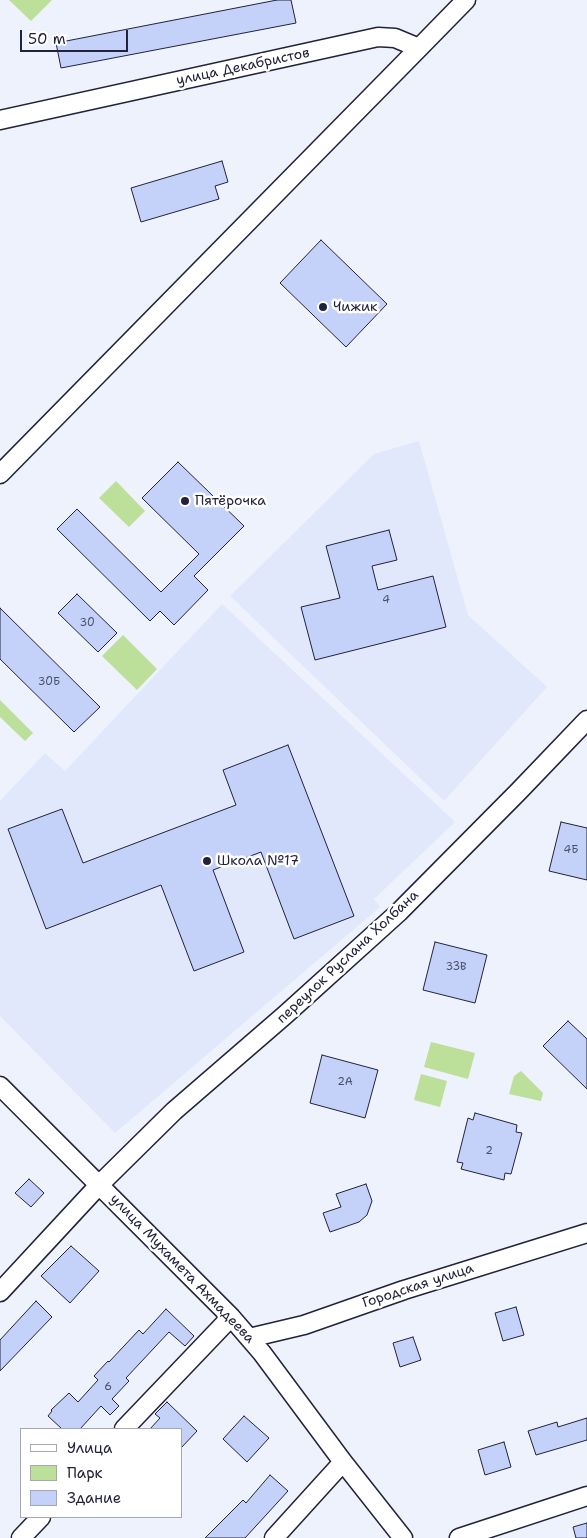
<!DOCTYPE html>
<meta charset="utf-8">
<style>
body{margin:0}
#map{position:relative;width:587px;height:1538px;overflow:hidden;background:#edf2fd;font-family:"Shantell Sans",sans-serif}
canvas{display:block}
.legend{position:absolute;left:20px;top:1428px;width:162px;height:90px;box-sizing:border-box;background:#fff;border:1px solid #a7a7b1;margin:0;padding:6px 9px;list-style:none;font-size:15px;color:#22223b}
.legend li{display:flex;align-items:center;gap:10px;height:25px}
.legend b{width:25px;border:1px solid #a7a7b1}
.scale{position:absolute;left:20px;top:30px;width:108px;height:22px;box-sizing:border-box;border:2px solid #22223b;border-top:0;padding-left:6px;font-size:15px;line-height:18px;white-space:nowrap;color:#22223b;-webkit-text-stroke:4px #fff;paint-order:stroke}
</style>
<div id="map">
<canvas width="587" height="1538"></canvas>
<ul class="legend">
<li><b style="height:6px;background:#fff"></b>Улица</li>
<li><b style="height:14px;background:#bcdf99"></b>Парк</li>
<li><b style="height:14px;background:#c4d2f9"></b>Здание</li>
</ul>
<div class="scale">50 m</div>
</div>
<script>
const ctx = document.querySelector('canvas').getContext('2d');
ctx.lineJoin = 'round';
function fillPath(path, color) { ctx.fillStyle = color; ctx.fill(path, 'evenodd'); }
const shape = rows => new Path2D(rows.map(r => 'M' + r).join(''));
function stroke(path, color, width, dash) { ctx.strokeStyle = color; ctx.lineWidth = width; ctx.lineCap = dash ? 'butt' : 'round'; ctx.setLineDash(dash || []); ctx.stroke(path); }
function write(font, color, halo, rows, align = 'center') {
  ctx.font = font + ' "Shantell Sans",sans-serif'; ctx.lineWidth = 5; ctx.setLineDash([]); ctx.textBaseline = 'middle'; ctx.strokeStyle = halo; ctx.fillStyle = color; for (const [text, x, y, turn = 0] of rows) {
    ctx.save(); ctx.translate(x, y); ctx.rotate((+turn || 0) * Math.PI / 180); ctx.textAlign = isNaN(turn) ? turn : align; if (halo) ctx.strokeText(text, 0, 0); ctx.fillText(text, 0, 0); ctx.restore();
  }
}
fillPath(shape([
 [419,441,468,615,547,687,444,801,230,596,374,454],
 [222,604,455,822,374,899,380,907,115,1133,0,1016,0,801,45,753,65,771]
]), '#e1e8fc');
fillPath(shape([
 [9,0,52,0,31,21],
 [116,481,145,511,129,527,99,498],
 [123,635,157,669,137,690,102,656],
 [0,700,33,733,25,741,0,717],
 [431,1042,475,1053,468,1079,424,1067],
 [521,1071,543,1093,541,1101,509,1094,514,1076],
 [421,1074,447,1081,440,1107,414,1100]
]), '#bcdf99');
const building = shape([
 [277,0,291,0,296,23,61,68,56,43,277,0],
 [222,161,228,182,215,186,219,199,141,222,131,188,222,161],
 [321,240,387,304,346,347,280,283,321,240],
 [178,462,244,526,194,576,208,590,174,625,160,611,150,621,57,529,77,509,161,592,199,554,142,498,178,462],
 [389,530,397,560,372,566,378,590,433,576,446,627,315,660,301,607,340,598,326,546,389,530],
 [77,594,117,633,98,652,58,613,77,594],
 [0,608,100,707,74,732,0,659,0,608],
 [288,745,354,916,294,939,261,852,213,870,244,952,194,971,161,885,46,929,8,829,62,809,83,863,236,805,223,770,288,745],
 [561,822,587,828,587,880,549,871,561,822],
 [435,942,487,955,475,1003,423,990,435,942],
 [568,1021,587,1039,587,1089,543,1046,568,1021],
 [322,1055,378,1070,365,1118,310,1103,322,1055],
 [475,1113,517,1125,516,1132,522,1133,511,1174,505,1173,504,1180,461,1169,463,1163,457,1162,468,1118,473,1120,475,1113],
 [29,1179,44,1193,31,1207,15,1193,29,1179],
 [366,1184,372,1201,367,1215,359,1222,330,1232,323,1213,341,1207,336,1194,366,1184],
 [71,1246,99,1271,70,1303,41,1276,71,1246],
 [36,1301,52,1317,0,1371,0,1340,36,1301],
 [516,1307,524,1335,503,1341,495,1313,516,1307],
 [166,1309,194,1336,185,1346,169,1332,126,1378,129,1381,112,1399,119,1406,110,1415,101,1406,80,1429,62,1429,48,1416,52,1411,51,1410,69,1393,78,1402,98,1380,94,1376,108,1361,109,1362,139,1330,143,1334,166,1309],
 [413,1337,421,1360,400,1367,393,1343,413,1337],
 [167,1402,197,1431,181,1448,181,1429,150,1429,160,1418,155,1414,167,1402],
 [244,1416,269,1438,247,1462,223,1439,244,1416],
 [587,1418,587,1440,536,1455,528,1431,557,1422,558,1427,587,1418],
 [504,1442,511,1467,485,1475,478,1450,504,1442],
 [270,1475,288,1491,245,1538,205,1538,243,1500,246,1503,270,1475],
 [587,1523,587,1538,576,1538,573,1527,587,1523]
]);
fillPath(building, '#c4d2f9');
stroke(building, '#22223b', 1);
const street = shape([
 [0,120,378,37,395,38,419,48,466,0],
 [0,474,419,48],
 [0,1086,231,1317,262,1353,343,1462,403,1538],
 [0,1292,100,1184,174,1111,285,1015,399,912,519,791,587,720],
 [249,1338,304,1325,404,1290,587,1233],
 [124,1429,231,1317],
 [21,1538,41,1517],
 [274,1538,343,1462],
 [459,1538,587,1496]
]);
stroke(street, '#22223b', 21);
stroke(street, '#fff', 18);
for (const [x, y, r, color] of [
 [323,307,5,"#22223b"],
 [185,501,5,"#22223b"],
 [207,861,5,"#22223b"]
]) { const dot = new Path2D(); dot.arc(x, y, r, 0, 2 * Math.PI); ctx.fillStyle = color; ctx.fill(dot); stroke(dot, '#fff', 2); }
write('11px', '#4a4e6a', null, [
 ["4",386,600],
 ["30",87,623],
 ["30Б",49,682],
 ["4Б",571,850],
 ["33В",456,967],
 ["2А",345,1082],
 ["2",489,1151],
 ["6",108,1387]
]);
write('14px', '#22223b', '#fff', [
 ["улица Декабристов",243,67,-12],
 ["переулок Руслана Холбана",348,957,-43],
 ["улица Мухамета Ахмадеева",182,1269,46],
 ["Городская улица",418,1286,-18]
]);
write('14px', '#22223b', '#fff', [
 ["Чижик",333,307],
 ["Пятёрочка",195,501],
 ["Школа №17",217,861]
], 'left');
</script>
